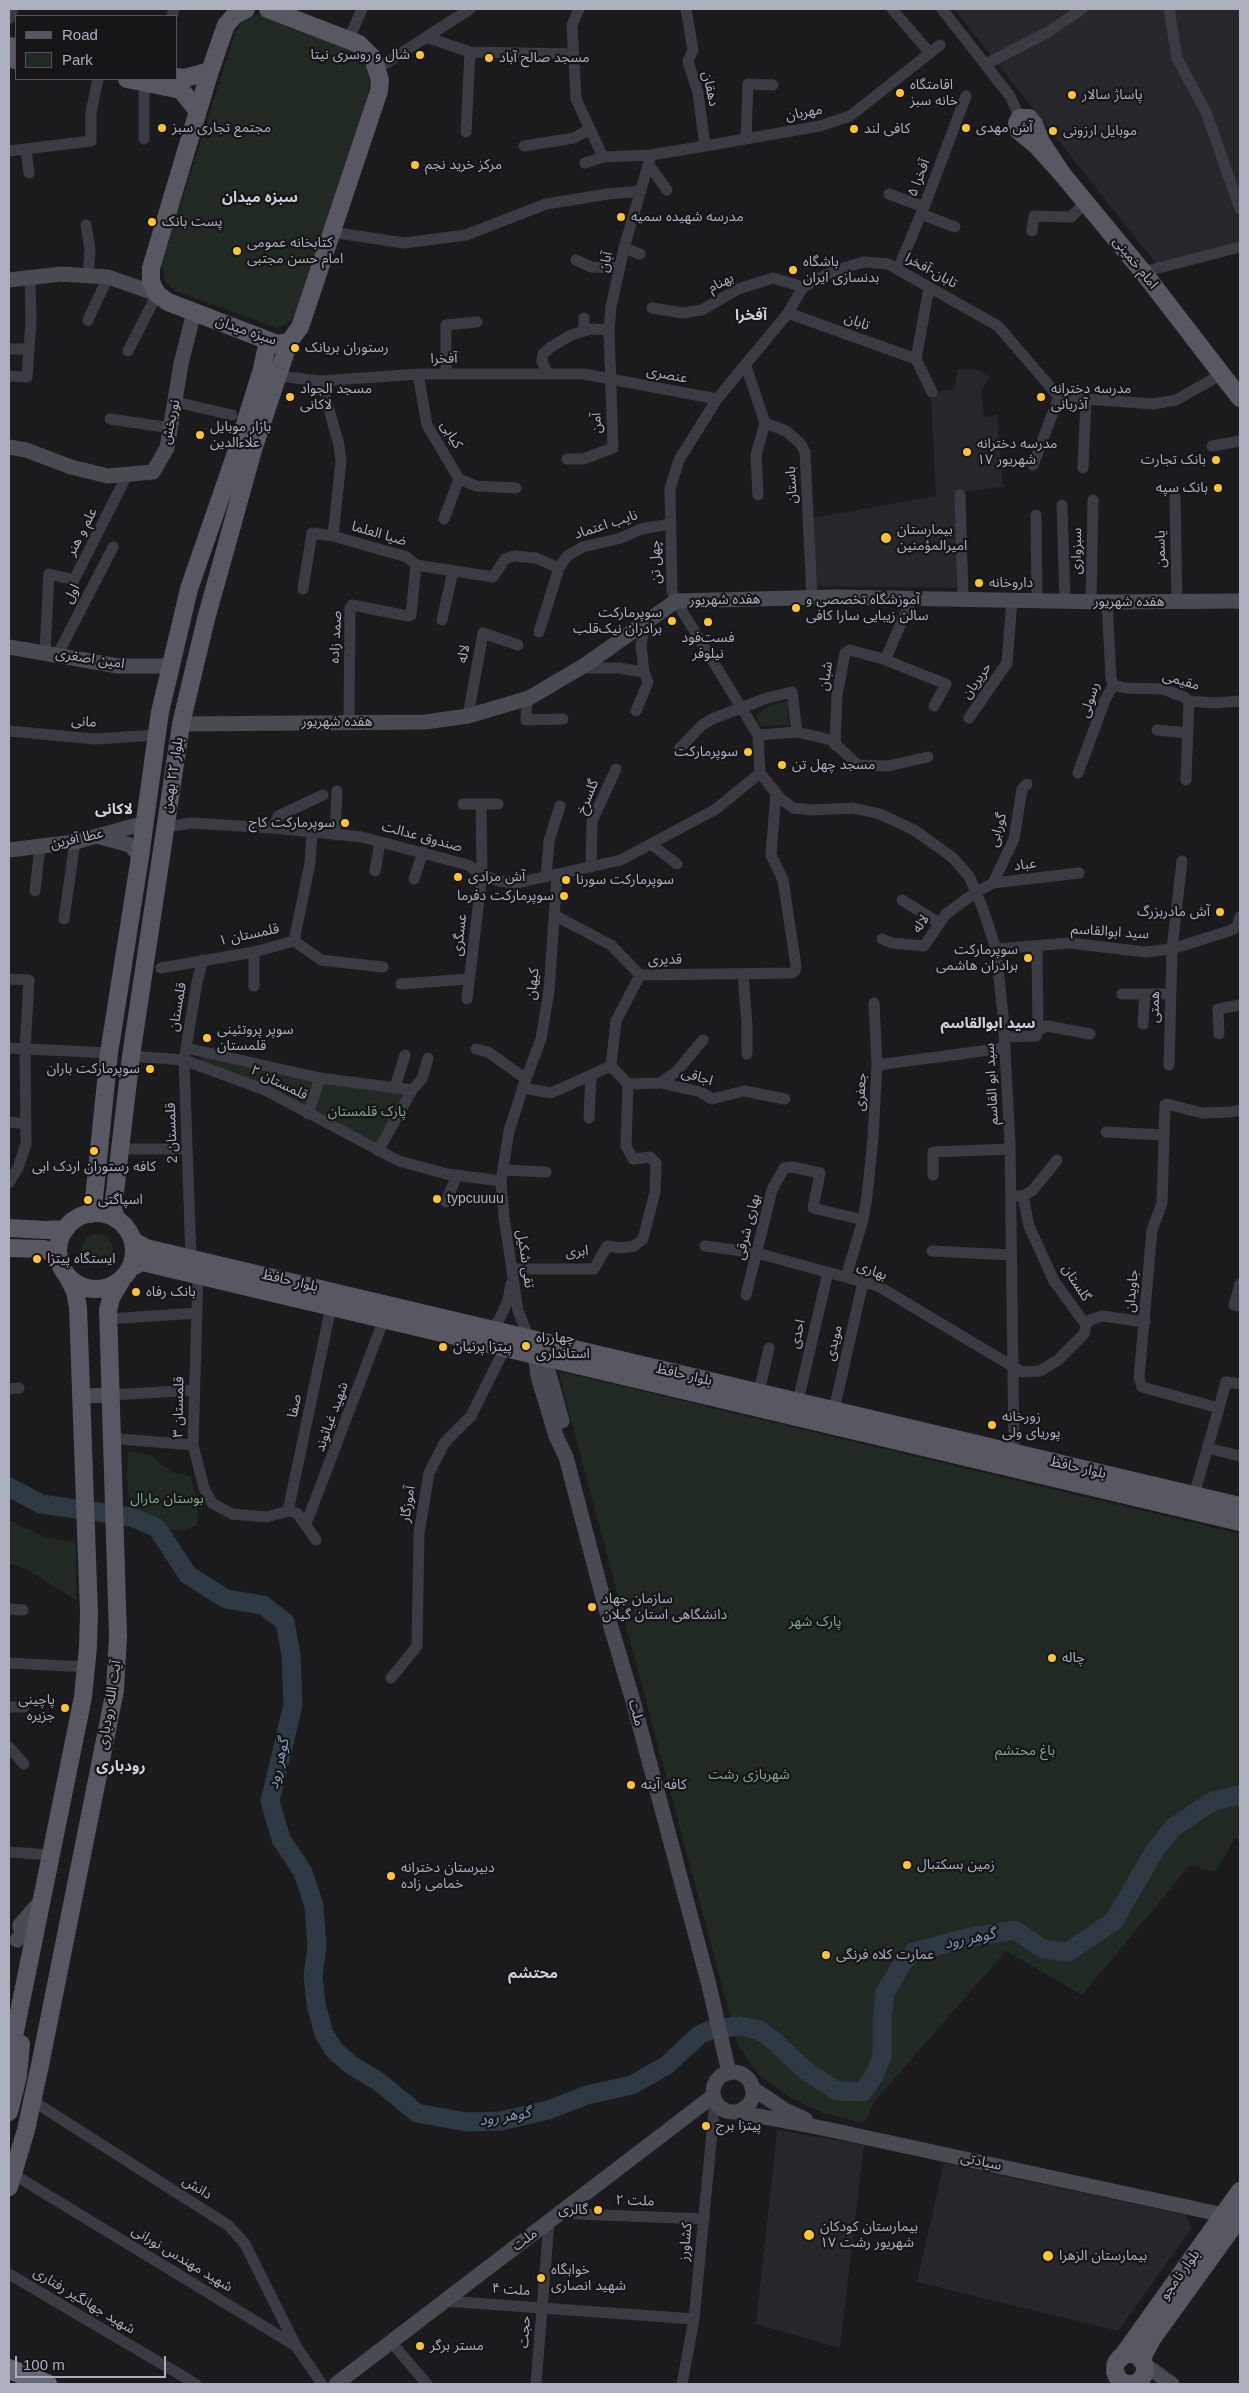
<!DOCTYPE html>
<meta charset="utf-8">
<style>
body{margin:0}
#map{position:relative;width:1249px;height:2393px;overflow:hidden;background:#1b1a1d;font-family:Arial,sans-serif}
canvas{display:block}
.frame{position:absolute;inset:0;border:10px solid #acb0be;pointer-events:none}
.legend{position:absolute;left:15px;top:15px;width:162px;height:65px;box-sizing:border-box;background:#161518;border:1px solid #52535a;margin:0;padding:6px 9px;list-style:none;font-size:15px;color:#acb0be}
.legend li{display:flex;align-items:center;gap:10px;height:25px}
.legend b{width:25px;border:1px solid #52535a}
.scale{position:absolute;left:15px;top:2356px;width:151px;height:22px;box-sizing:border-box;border:2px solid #acb0be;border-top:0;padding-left:6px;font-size:15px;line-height:18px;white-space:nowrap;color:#acb0be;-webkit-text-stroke:4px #161518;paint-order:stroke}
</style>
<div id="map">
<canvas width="1249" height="2393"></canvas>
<div class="frame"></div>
<ul class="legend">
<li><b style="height:6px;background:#575862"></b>Road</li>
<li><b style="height:14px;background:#202922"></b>Park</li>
</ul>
<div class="scale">100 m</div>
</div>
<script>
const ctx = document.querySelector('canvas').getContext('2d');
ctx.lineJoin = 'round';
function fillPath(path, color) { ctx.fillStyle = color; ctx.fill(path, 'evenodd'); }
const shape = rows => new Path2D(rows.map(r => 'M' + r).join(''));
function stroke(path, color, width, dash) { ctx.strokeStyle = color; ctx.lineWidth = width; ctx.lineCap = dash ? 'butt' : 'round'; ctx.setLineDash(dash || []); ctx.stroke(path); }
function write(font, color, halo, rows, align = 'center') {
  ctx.font = font + ' Arial,"Noto Sans Arabic",sans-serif'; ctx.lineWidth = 4.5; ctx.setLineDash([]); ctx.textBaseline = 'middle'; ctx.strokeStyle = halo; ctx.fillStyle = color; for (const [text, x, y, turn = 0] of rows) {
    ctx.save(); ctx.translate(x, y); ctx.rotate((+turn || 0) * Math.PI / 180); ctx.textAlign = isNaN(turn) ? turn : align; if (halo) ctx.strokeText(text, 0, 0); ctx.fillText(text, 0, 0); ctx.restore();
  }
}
fillPath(shape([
 [954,9,1240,9,1240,244,1158,266],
 [958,369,979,370,989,377,981,391,984,417,997,415,1003,487,957,492,959,588,816,586,814,518,936,496,931,398,943,390,954,389],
 [777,2130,864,2145,840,2348,756,2324],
 [944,2163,1186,2215,1191,2229,1118,2331,917,2282]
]), '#27262a');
fillPath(shape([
 [262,13,336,38,365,58,370,81,367,99,296,312,290,322,278,328,175,291,164,280,162,263,235,33,241,22,248,16],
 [787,701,789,725,761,726,755,716,770,705],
 [200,1057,311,1080,409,1092,376,1146,199,1060],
 '81 1250a16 16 0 1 1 32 0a16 16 0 1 1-32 0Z',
 [558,1371,1240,1534,1240,1841,1235,1838,1215,1872,1190,1865,1082,1995,1006,1951,875,2101,864,2123,826,2114,791,2098,760,2076,738,2045],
 [128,1451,150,1455,173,1472,191,1477,197,1504,197,1525,181,1531,162,1528,130,1504,127,1477],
 [9,1520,45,1537,76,1543,76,1600,29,1571,9,1563]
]), '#202922');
stroke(shape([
 [9,1487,41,1504,132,1517,157,1528,188,1575,226,1599,263,1605,285,1622,291,1655,293,1705,270,1801,281,1839,303,1872,314,1906,317,1946,313,1976,316,2004,324,2034,335,2051,351,2065,378,2081,417,2113,466,2122,501,2121,548,2110,587,2095,632,2085,667,2065,699,2035,713,2029,740,2026,759,2030,774,2041,806,2071,837,2091,863,2092,875,2074,882,2057,882,2019,885,1993,903,1962,914,1952,966,1938,1015,1930,1043,1949,1068,1952,1114,1921,1155,1850,1174,1827,1213,1801,1240,1795]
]), '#2e3943', 19);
stroke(shape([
 [579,9,572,25,576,99,603,157,651,155,705,146,820,126,850,116,940,45],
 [686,9,693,50,688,61,698,93,705,146],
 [892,9,930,53],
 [942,9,1010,96,1020,118],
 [1169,9,1177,58,1206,112,1240,209],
 [172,16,174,9],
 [9,19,13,9],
 [426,37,470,52,574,54],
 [349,39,362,9],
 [986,64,1048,32,1082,9],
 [378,68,470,9],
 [144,82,144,139],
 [466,132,470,52],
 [746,138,748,84,773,85],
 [524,146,574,138,590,129],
 [26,149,29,173],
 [9,151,91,141,91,112,98,79],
 [585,163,603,157],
 [649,165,667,190],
 [889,194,924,207],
 [921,214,955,227],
 [86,225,90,250,88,276],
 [1032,231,1034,216,1071,217,1085,203],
 [331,232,404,243,466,235,546,204,608,194,641,191],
 [624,248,640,254],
 [576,260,591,267,620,268],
 [898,269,924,207,966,96],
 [1143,272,1240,247],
 [652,308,683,313,702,310,738,289,773,278,803,287],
 [788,313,916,359],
 [584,318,584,331],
 [88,320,108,277],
 [9,349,29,349],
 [128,351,157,294],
 [916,359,929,288],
 [916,359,932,392],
 [746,366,765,423,786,431,800,443,805,452,812,598],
 [547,373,542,361,543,354,551,347,571,335,591,329,609,330],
 [418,374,427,425,459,479,444,519],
 [446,374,446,325,477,322],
 [9,376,27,377,31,322,30,278],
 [278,376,321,381,418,374,584,374,717,399],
 [321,381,339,445,341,461,333,536,407,557,416,565,493,577,505,559,514,556,536,558,559,568],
 [176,402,232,415],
 [110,419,171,428],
 [1212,446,1240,441],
 [567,459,583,459,613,448,609,330,611,307,624,248,651,155],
 [1033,465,1059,397],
 [1083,468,1086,399],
 [459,479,476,486,516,488],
 [758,495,756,455,765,423],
 [960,495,963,599],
 [1175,497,1177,602],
 [1062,505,1065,601],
 [1036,515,1037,600],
 [303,589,312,533,333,536],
 [1091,602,1093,500],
 [442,620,453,571],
 [539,632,559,568,567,556,583,547,621,538,641,529,670,524],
 [45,652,49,574,74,580,127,475],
 [58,654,113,547],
 [883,659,946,684,934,706],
 [581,668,619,668,644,672,641,644,646,622],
 [1113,685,1125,688,1163,689,1184,697,1189,701,1215,703,1240,701],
 [527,699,526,720,563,719],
 [636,711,648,682,644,672],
 [468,716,483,633,518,645],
 [969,718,1007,663,1012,600],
 [349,721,350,608,352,605,408,616,411,615,416,565],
 [1157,730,1188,733],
 [9,731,95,739,157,735],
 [758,735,797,732,831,740,858,765,888,766,928,757],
 [835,745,837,695,845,653,850,650,883,659,886,658,912,598],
 [680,748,702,725,712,719,767,698,792,692,797,732],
 [760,773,758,735,676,601,672,591,670,489,679,460,717,399,788,313,803,287,834,271,864,262,888,264,998,326,1059,397,1153,404,1176,400,1222,374],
 [760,773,780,798,793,808,812,810,853,808,880,814,914,830,952,857,969,876,983,909,996,949,1003,1015,1010,1143,1014,1452],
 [1078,773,1105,700,1113,685,1111,677,1107,602],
 [1186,780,1189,701],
 [463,804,498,804],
 [166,827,191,823,273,828,362,837,468,865,482,875,499,881,517,883,621,860,716,809,760,773],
 [273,828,278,816,323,795],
 [335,835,337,791],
 [651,844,677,864],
 [591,867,592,821,616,769],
 [375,871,380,842],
 [546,877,549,841,560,806],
 [414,879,423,852],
 [993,883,1014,839,1022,789,1027,784],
 [35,891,40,846],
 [902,900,939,923],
 [554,915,611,945,640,975,792,973,795,971,796,966,783,880,771,855,776,793],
 [64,919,75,842],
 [882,939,892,943,924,946,946,914,976,892,993,883,1079,873],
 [294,941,310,863,312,832],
 [294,941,321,960,383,967],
 [1037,946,1038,1030],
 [996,949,1070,943,1145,952,1172,949,1232,930,1237,926,1240,917],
 [161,968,254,952,294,941],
 [743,974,747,1025,747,1054],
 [9,979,29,980,25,1049,26,1144,18,1168,9,1183],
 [401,984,469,979],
 [254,986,254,952],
 [1122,994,1145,994],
 [467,999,482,875,481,804],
 [874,1003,877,1065],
 [1143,1024,1145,994,1170,994],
 [1219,1034,1218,1009,1240,1005],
 [1005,1037,1036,1036,1038,1030,1047,1026,1090,1034],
 [9,1048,109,1053],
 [186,1048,320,1078,412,1090],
 [476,1049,488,1052,526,1079],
 [131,1056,184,1060,265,1090,399,1161,447,1174,501,1181],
 [1169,1065,1172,949,1182,861],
 [611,1066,616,1021,640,975],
 [660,1083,676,1072,703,1040],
 [395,1087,405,1055],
 [522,1088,551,1093,611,1066,628,1084,660,1083,701,1092,712,1099,744,1091,785,1099],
 [308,1114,320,1078],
 [589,1118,591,1075],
 [9,1122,26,1124],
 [1106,1132,1164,1135],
 [120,1149,187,1149],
 [378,1151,412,1090,422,1079,428,1058],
 [503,1170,546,1172],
 [933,1175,933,1152,1010,1149],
 [1017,1196,1023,1196,1033,1190,1057,1160],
 [1023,1196,1029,1226,1054,1281,1086,1325,1090,1320,1102,1316,1145,1322],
 [446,1202,457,1175],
 [705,1246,757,1253,878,1286,1022,1372,1040,1371,1058,1360,1084,1334,1086,1325],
 [932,1251,1011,1255],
 [191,1258,184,1060,197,982,203,960],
 [512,1269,594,1269,607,1246,621,1248,634,1246,643,1239,655,1192,656,1163,650,1157,633,1159,626,1146,628,1084],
 [198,1275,193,1445,204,1488,212,1503,232,1514,267,1517,288,1511,297,1513,316,1540],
 [846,1277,863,1220],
 [1240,1284,1234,1305,1240,1306],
 [746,1295,772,1190,784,1168,792,1167,820,1173,813,1208,863,1220,867,1197,873,1138,877,1065,1005,1048],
 [108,1319,197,1313],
 [492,1329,500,1318,508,1300,511,1284],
 [529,1338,518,1311,504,1217,501,1181,509,1131,524,1084,541,1039,549,991,557,875],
 [9,1389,19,1388],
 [759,1392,769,1348],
 [111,1395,195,1390],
 [798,1401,828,1272],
 [1219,1408,1226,1382,1240,1384],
 [834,1410,863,1282],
 [120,1439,193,1445],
 [1207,1448,1240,1456],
 [1194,1495,1219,1408,1142,1387,1139,1378,1152,1230,1162,1203,1165,1105,1167,1104,1202,1113,1231,1112,1240,1110],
 [288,1511,331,1307],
 [306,1524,384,1319],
 [9,1609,23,1610],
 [9,1663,87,1667],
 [391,1678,417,1646,419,1533,429,1473,445,1442,471,1416,505,1348],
 [9,1707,24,1707],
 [9,1747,24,1764],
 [9,1852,51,1855],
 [33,2101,229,2226,245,2244,296,2346],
 [13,2174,296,2346,322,2384],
 [569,2207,577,2214,704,2219],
 [9,2274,196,2384],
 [445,2301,694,2319],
 [391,2342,427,2384],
 [536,2384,549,2222],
 [682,2384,694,2319,715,2101]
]), '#3b3c43', 11);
stroke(shape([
 [9,280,61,274,108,277,157,294],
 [9,447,26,450,71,467,108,476,153,472,167,448,181,364,194,312],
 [9,647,118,666,171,666],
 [181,724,425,722,468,716,529,698,585,665,676,601,834,597,1107,602,1240,601],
 [100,837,130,845,140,857],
 [9,850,75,842,145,823],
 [535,1355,538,1376,556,1436,566,1457,608,1617,633,1701,709,1985,729,2073],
 [537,1357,549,1374,562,1421],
 [81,1396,111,1395],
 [17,1940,22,1935,20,1925,42,1900],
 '713 2092a20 20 0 1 1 40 0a20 20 0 1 1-40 0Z',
 [752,2088,785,2110,805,2119],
 [737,2112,822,2128,1224,2215],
 [1144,2364,1172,2384],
 [1137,2383,1139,2384],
 [336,2384,713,2096]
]), '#494b53', 15);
stroke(shape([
 [246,9,235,15,226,25,210,71,151,268,151,282,157,294,168,302,277,344,289,342,300,327,379,91,380,80,373,58,359,44,268,9],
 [9,46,16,47],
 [9,58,16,60],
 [176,77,185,78,210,71],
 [127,79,181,90,198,111],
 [1063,175,1037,146,1019,131,1017,123,1020,118,1029,118,1034,124,1041,142,1063,175,1143,272,1240,398],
 '58 1251a38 38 0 1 1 76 0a38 38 0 1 1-76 0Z',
 [91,1214,93,1208,109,1053,140,857,160,712,189,589,236,453,262,369,268,341],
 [116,1219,113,1209,131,1056,181,724,206,619,253,450,289,342],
 [9,1228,46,1230,66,1229],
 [131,1236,135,1242,146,1248,1240,1506],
 [9,1248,44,1249,59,1256],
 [130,1268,142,1262,1240,1522],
 [9,2061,83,1697,88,1647,89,1613,78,1307,75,1291,65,1272],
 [9,2112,18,2076,21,2044],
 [9,2187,26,2130,40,2065,115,1690,118,1637,108,1310,111,1298,124,1276],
 '1115 2369a15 15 0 1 1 30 0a15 15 0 1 1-30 0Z',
 [1121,2358,1240,2191],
 [1141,2360,1152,2339,1240,2217]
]), '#575862', 18);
stroke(shape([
 [9,2369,47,2384]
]), '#676974', 20);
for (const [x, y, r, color] of [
 [420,55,5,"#ffc531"],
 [489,58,5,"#ffc531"],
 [900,93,5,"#ffc531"],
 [1072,95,5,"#ffc531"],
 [162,128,5,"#ffc531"],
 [966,128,5,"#ffc531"],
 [854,129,5,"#ffc531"],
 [1053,131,5,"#ffc531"],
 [415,165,5,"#ffc531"],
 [621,217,5,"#ffc531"],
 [152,222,5,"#ffc531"],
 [237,251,5,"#ffc531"],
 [793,270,5,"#ffc531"],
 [295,348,5,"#ffc531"],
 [290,397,5,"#ffc531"],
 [1041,397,5,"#ffc531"],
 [200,435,5,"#ffc531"],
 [967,452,5,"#ffc531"],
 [1216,460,5,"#ffc531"],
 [1218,488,5,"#ffc531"],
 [886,538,6,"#ffc531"],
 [979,583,5,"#ffc531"],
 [796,608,5,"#ffc531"],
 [672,621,5,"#ffc531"],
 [708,622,5,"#ffc531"],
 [748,752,5,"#ffc531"],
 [782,765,5,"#ffc531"],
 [345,823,5,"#ffc531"],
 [458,877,5,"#ffc531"],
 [566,880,5,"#ffc531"],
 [564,896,5,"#ffc531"],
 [1220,912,5,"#ffc531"],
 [1028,958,5,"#ffc531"],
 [207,1038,5,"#ffc531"],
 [150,1069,5,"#ffc531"],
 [94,1151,5,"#ffc531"],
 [437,1199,5,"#ffc531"],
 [88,1200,5,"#ffc531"],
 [37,1259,5,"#ffc531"],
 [136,1292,5,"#ffc531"],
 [526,1346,5,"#ffc531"],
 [443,1347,5,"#ffc531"],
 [992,1425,5,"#ffc531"],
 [592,1607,5,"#ffc531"],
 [1052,1658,5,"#ffc531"],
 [65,1708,5,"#ffc531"],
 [631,1785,5,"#ffc531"],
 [907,1865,5,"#ffc531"],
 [391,1876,5,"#ffc531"],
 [826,1955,5,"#ffc531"],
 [706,2126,5,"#ffc531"],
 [598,2210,5,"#ffc531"],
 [809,2235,6,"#ffc531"],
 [1048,2256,6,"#ffc531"],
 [541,2278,5,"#ffc531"],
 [420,2346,5,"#ffc531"]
]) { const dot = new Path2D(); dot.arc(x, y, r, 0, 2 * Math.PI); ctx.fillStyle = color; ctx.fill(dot); stroke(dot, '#161518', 2); }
write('14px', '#acb0be', '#161518', [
 ["شال و روسری نیتا",410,55,"right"],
 ["مسجد صالح آباد",499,58],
 ["اقامتگاه",910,85],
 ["خانه سبز",910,101],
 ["پاساژ سالار",1082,95],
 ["مجتمع تجاری سبز",172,128],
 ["آش مهدی",976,128],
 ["کافی لند",864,129],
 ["موبایل ارزونی",1063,131],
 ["مرکز خرید نجم",425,165],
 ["مدرسه شهیده سمیه",631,217],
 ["پست بانک",162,222],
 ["کتابخانه عمومی",247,243],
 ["امام حسن مجتبی",247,259],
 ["باشگاه",803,262],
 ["بدنسازی ایران",803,278],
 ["رستوران بریانک",305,348],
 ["مسجد الجواد",300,389],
 ["لاکانی",300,405],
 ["مدرسه دخترانه",1051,389],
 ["آذربانی",1051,405],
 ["بازار موبایل",210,427],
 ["علاءالدین",210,443],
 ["مدرسه دخترانه",977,444],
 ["۱۷ شهریور",977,460],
 ["بانک تجارت",1206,460,"right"],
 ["بانک سپه",1208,488,"right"],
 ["بیمارستان",897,530],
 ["امیرالمؤمنین",897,546],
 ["داروخانه",989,583],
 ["آموزشگاه تخصصی و",806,600],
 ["سالن زیبایی سارا کافی",806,616],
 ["سوپرمارکت",662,613,"right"],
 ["برادران نیک‌قلب",662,629,"right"],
 ["فست‌فود",708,638,"center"],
 ["نیلوفر",708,654,"center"],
 ["سوپرمارکت",738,752,"right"],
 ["مسجد چهل تن",792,765],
 ["سوپرمارکت کاج",335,823,"right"],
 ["آش مرادی",468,877],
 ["سوپرمارکت سورنا",576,880],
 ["سوپرمارکت دفرما",554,896,"right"],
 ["آش مادربزرگ",1210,912,"right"],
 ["سوپرمارکت",1018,950,"right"],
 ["برادران هاشمی",1018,966,"right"],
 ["سوپر پروتئینی",217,1030],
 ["قلمستان",217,1046],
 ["سوپرمارکت باران",140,1069,"right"],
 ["کافه رستوران اردک ابی",94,1167,"center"],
 ["typcuuuu",447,1199],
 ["اسپاگتی",98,1200],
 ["ایستگاه پیتزا",47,1259],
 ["بانک رفاه",146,1292],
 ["چهارراه",536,1338],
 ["استانداری",536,1354],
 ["پیتزا پرنیان",453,1347],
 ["زورخانه",1002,1417],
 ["پوریای ولی",1002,1433],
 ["سازمان جهاد",602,1599],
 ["دانشگاهی استان گیلان",602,1615],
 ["چاله",1062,1658],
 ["پاچینی",55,1700,"right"],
 ["جزیره",55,1716,"right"],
 ["کافه آینه",641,1785],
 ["زمین بسکتبال",917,1865],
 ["دبیرستان دخترانه",401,1868],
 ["خمامی زاده",401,1884],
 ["عمارت کلاه فرنگی",836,1955],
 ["پیتزا برج",716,2126],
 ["گالری",588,2210,"right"],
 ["بیمارستان کودکان",820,2227],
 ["۱۷ شهریور رشت",820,2243],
 ["بیمارستان الزهرا",1059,2256],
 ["خوابگاه",551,2270],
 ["شهید انصاری",551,2286],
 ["مستر برگر",430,2346]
], 'left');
write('14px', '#acb0be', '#161518', [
 ["دهقان",710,89,78],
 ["مهربان",804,113,-11],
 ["آفخرا ۵",919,178,-69],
 ["آبان",606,262,-77],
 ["امام خمینی",1135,263,51],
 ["تابان-آفخرا",931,271,29],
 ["بهنام",721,283,-27],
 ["تابان",857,322,20],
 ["سبزه میدان",246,331,19],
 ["آفخرا",444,359,-1],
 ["عنصری",667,375,11],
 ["نوربخش",171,422,-78],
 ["آمن",597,423,-92],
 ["کیابی",451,435,59],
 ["باستان",792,485,-93],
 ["نایب اعتماد",606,525,-18],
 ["علم و هنر",82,532,-63],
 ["ضیا العلما",379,534,16],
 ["یاسمن",1161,549,-91],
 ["سبزواری",1077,551,-89],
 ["چهل تن",656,562,-92],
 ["اول",72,594,-63],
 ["هفده شهریور",725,600,-1],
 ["هفده شهریور",1129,602],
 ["صمد زاده",336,637,-87],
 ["لاله",464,654,-80],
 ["امین اصغری",90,659,9],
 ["شبان",826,676,-81],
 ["حریریان",977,681,-55],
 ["مقیمی",1181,681,16],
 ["رسولی",1090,700,-72],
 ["مانی",84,722,5],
 ["هفده شهریور",337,722],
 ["بلوار ۲۲ بهمن",173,775,-81],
 ["گلسرخ",588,797,-68],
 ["گورابی",998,830,-75],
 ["صندوق عدالت",422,837,15],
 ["عطا آفرین",77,839,-12],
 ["عباد",1025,865,-7],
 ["لاله",921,924,-56],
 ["سید ابوالقاسم",1110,932,4],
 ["قلمستان ۱",249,935,-12],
 ["عسگری",460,935,-83],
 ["قدیری",665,960,-1],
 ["کیهان",533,984,-84],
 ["قلمستان",178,1007,-80],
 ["همتی",1155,1007,-89],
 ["اجاقی",697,1077,17],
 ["قلمستان ۲",279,1083,26],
 ["سید ابو القاسم",992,1084,-93],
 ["جعفری",861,1092,-87],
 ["قلمستان 2",172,1133,-92],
 ["بهاری شرقی",748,1227,-76],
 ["ابری",577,1252,-5],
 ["تقی شکیل",525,1259,82],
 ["بهاری",872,1271,20],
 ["بلوار حافظ",290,1281,13],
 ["گلستان",1076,1283,57],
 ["جاویدان",1132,1291,-85],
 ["احدی",798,1334,-77],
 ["مویدی",834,1343,-77],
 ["بلوار حافظ",684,1375,13],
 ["صفا",295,1406,-78],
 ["قلمستان ۳",179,1407,-89],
 ["شهید غیاثوند",332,1417,-70],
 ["بلوار حافظ",1078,1468,13],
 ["آموزگار",408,1504,-81],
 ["آیت الله رودباری",110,1705,-81],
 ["ملت",636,1713,75],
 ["سیادتی",981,2162,12],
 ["دانش",197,2188,32],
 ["ملت ۲",635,2201,2],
 ["ملت",525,2240,-37],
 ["کشاورز",686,2242,-85],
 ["شهید مهندس نورانی",182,2259,31],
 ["بلوار نامجو",1180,2275,-54],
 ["ملت ۴",511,2290,4],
 ["شهید جهانگیر رفتاری",84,2301,31],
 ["حجت",525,2332,-86]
]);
write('14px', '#81aa86', '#161518', [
 ["پارک قلمستان",367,1112],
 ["بوستان مارال",167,1499],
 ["پارک شهر",815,1622],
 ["باغ محتشم",1025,1751],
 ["شهربازی رشت",749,1775]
]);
write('bold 15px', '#cdd0d9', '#161518', [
 ["سبزه میدان",260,198],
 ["آفخرا",751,316],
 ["لاکانی",114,810],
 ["سید ابوالقاسم",988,1024],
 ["رودباری",121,1767],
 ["محتشم",533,1974]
]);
write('italic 15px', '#809cbb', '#161518', [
 ["گوهر رود",279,1764,-77],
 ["گوهر رود",970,1939,-12],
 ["گوهر رود",505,2117,-9]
]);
</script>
